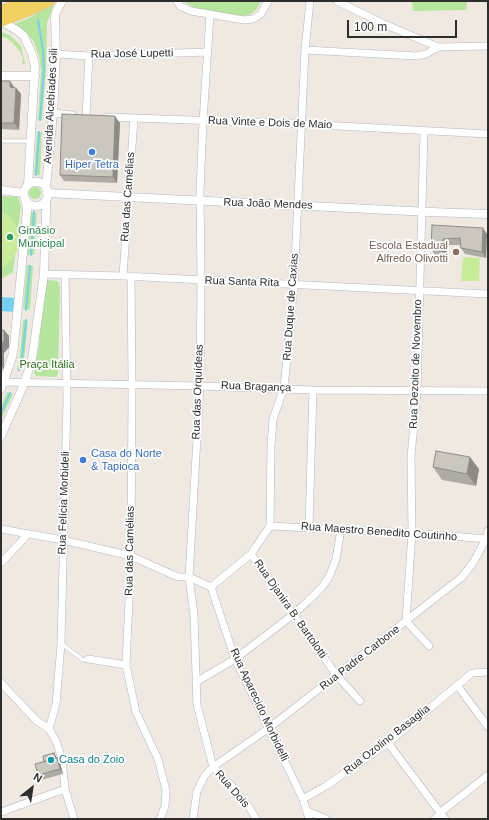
<!DOCTYPE html>
<meta charset="utf-8">
<style>
body{margin:0}
#map{position:relative;width:489px;height:820px;overflow:hidden;background:#efe9e1;font-family:Helvetica,sans-serif}
canvas{display:block}
.frame{position:absolute;inset:0;border:2px solid #2e2e2e;pointer-events:none}
.north{position:absolute;left:12px;top:768px;width:40px;height:40px;-webkit-text-stroke:3px #fff;paint-order:stroke;rotate:30deg;font-size:11px;font-weight:700;line-height:16px;text-align:center;color:#2e2e2e}
.north::after{content:'';display:block;margin:auto;width:14px;height:18px;background:#2e2e2e;clip-path:polygon(50% 0,100% 100%,50% 72%,0 100%)}
.scale{position:absolute;left:347px;top:20px;width:110px;height:18px;box-sizing:border-box;border:2px solid #2e2e2e;border-top:0;padding-left:5px;font-size:12px;line-height:14px;white-space:nowrap;color:#2e2e2e;-webkit-text-stroke:3px #fff;paint-order:stroke}
</style>
<div id="map">
<canvas width="489" height="820"></canvas>
<div class="frame"></div>
<div class="north">N</div>
<div class="scale">100 m</div>
</div>
<script>
const ctx = document.querySelector('canvas').getContext('2d');
ctx.lineJoin = 'round';
function fillPath(path, color) { ctx.fillStyle = color; ctx.fill(path, 'evenodd'); }
const shape = rows => new Path2D(rows.map(r => 'M' + r).join(''));
function stroke(path, color, width, dash) { ctx.strokeStyle = color; ctx.lineWidth = width; ctx.lineCap = dash ? 'butt' : 'round'; ctx.setLineDash(dash || []); ctx.stroke(path); }
function write(font, color, halo, rows, align = 'center') {
  ctx.font = font + ' Helvetica,sans-serif'; ctx.lineWidth = 3.5; ctx.setLineDash([]); ctx.textBaseline = 'middle'; ctx.strokeStyle = halo; ctx.fillStyle = color; for (const [text, x, y, turn = 0] of rows) {
    ctx.save(); ctx.translate(x, y); ctx.rotate((+turn || 0) * Math.PI / 180); ctx.textAlign = isNaN(turn) ? turn : align; if (halo) ctx.strokeText(text, 0, 0); ctx.fillText(text, 0, 0); ctx.restore();
  }
}
fillPath(shape([
 [183,1,261,1,256,10,249,15,241,16,208,12,195,8],
 [412,1,467,1,466,10,413,11],
 [54,3,47,23,46,70,42,120,38,120,41,71,39,56,33,40,21,28,14,24,29,18],
 [1,32,10,35,21,46,25,64,22,64,23,60,21,53,13,43,7,38,1,37],
 [37,132,42,132,40,175,34,175],
 '29 193a6 6 0 1 1 12 0a6 6 0 1 1-12 0Z',
 [1,196,18,197,21,206,13,272,3,278,1,278],
 [31,212,37,213,34,255,27,255],
 [27,265,33,266,30,310,23,309],
 [48,280,58,281,60,287,58,374,56,377,36,376,34,373,39,346,43,285,45,281],
 [23,320,28,321,25,352,21,370,17,370,20,354],
 [7,392,13,394,1,420,1,407]
]), '#b6e59e');
fillPath(shape([
 [1,211,11,217,19,233,18,250,8,264,1,268],
 [463,257,480,258,479,281,461,281]
]), '#c9ec9a');
fillPath(shape([
 [1,297,16,298,15,312,1,311]
]), '#75cff0');
stroke(shape([
 [38,20,43,51,44,70,40,120],
 [36,175,39,132],
 [31,255,34,212],
 [26,310,30,266],
 [19,370,22,358,26,320],
 [1,413,10,393]
]), '#75cff0', 2);
const service = shape([
 [1,141,30,141],
 [62,644,83,660,88,659]
]);
const minor = shape([
 [177,1,180,6,191,11,244,20,253,19,261,14,268,1],
 [337,1,384,24,438,47,488,46],
 [210,15,203,121,200,191,201,280,200,386,189,577,194,615,197,705,208,747,213,767],
 [305,50,416,56,426,54,438,47],
 [56,54,89,56,208,52],
 [53,113,72,115],
 [86,116,89,56],
 [107,117,302,124,488,134],
 [424,131,417,391,411,457,412,533,406,621,429,646],
 [44,274,123,276,488,294],
 [123,276,134,118],
 [131,276,132,385,131,556,126,665,136,712,158,759,166,790,165,806,160,819],
 [1,382,200,386,313,390,488,391],
 [270,526,412,533,488,539],
 [309,527,313,390],
 [1,529,63,540,131,556,178,577,189,577,211,587],
 [251,554,337,676,360,701],
 [1,563,28,534],
 [211,587,251,554,270,526,271,446,273,419,284,388,294,284,305,50,310,1],
 [211,587,235,659,303,799,309,819],
 [88,659,126,665],
 [196,682,235,659,294,614,308,601,323,586,330,575,336,559,341,529],
 [1,683,37,721,49,729,56,741,62,759,65,789,74,819],
 [457,685,488,727],
 [49,729,56,704,61,644,67,401,65,275],
 [388,743,445,819],
 [213,767,231,785,249,807,256,819],
 [303,799,326,786,388,743,472,673,488,672],
 [307,811,326,819],
 [1,812,65,789],
 [193,819,197,791,205,775,213,767,269,728,462,577,473,563,486,539,488,531],
 [435,819,441,812,488,775]
]);
const tertiary = shape([
 [1,21,18,31,24,36,32,54,35,66,28,185],
 [1,76,35,76],
 '24 194a12 12 0 1 1 24 0a12 12 0 1 1-24 0Z',
 [46,188,53,113,56,54,55,17,56,12,62,1],
 [1,190,24,193],
 [47,193,430,212,488,214],
 [1,389,12,357,14,346,27,211,26,201],
 [1,436,25,382,32,359,44,274,46,212,46,200]
]);
const primary = shape([
 [1,11,25,1],
 [1,21,27,11,49,1]
]);
stroke(service, '#b4b7c1', 4.5);
stroke(minor, '#b4b7c1', 8);
stroke(tertiary, '#b4b7c1', 9);
stroke(primary, '#c9c9c9', 12);
stroke(service, '#fff', 3.5);
stroke(minor, '#fff', 7);
stroke(tertiary, '#fff', 8);
stroke(primary, '#f2d163', 11);
fillPath(shape([
 [1,81,14,88,16,88,21,94,19,130,1,129],
 [120,123,117,183,64,181,60,175],
 [432,225,487,234,486,258,465,254,461,248,460,245,447,245,447,257,435,255,431,249],
 [1,330,4,330,9,336,9,347,4,353,4,369,1,369],
 [433,467,479,469,476,486,442,480],
 [54,753,60,763,63,774,41,780,38,775,44,762]
]), '#afaba4');
fillPath(shape([
 [10,81,14,87,14,94,10,87],
 [16,88,21,94,19,130,14,123],
 [115,116,120,123,117,183,113,177],
 [483,228,487,234,486,258,482,252],
 [443,239,447,245,447,257,443,251],
 [4,330,9,336,9,347,4,353,4,369,1,364,1,345],
 [470,457,479,469,476,486,467,474],
 [57,758,60,763,63,774,60,769]
]), '#8e8b86');
const building = shape([
 [1,81,10,81,10,87,16,88,14,123,1,123,1,81],
 [62,114,115,116,113,177,60,175,62,114],
 [432,225,483,228,482,252,461,248,460,238,443,239,443,251,431,249,432,225],
 [1,330,4,330,4,341,1,345,1,330],
 [436,451,470,457,467,474,433,467,436,451],
 [54,753,56,758,44,762,43,756,54,753],
 [57,758,60,769,38,775,35,764,57,758]
]);
fillPath(building, '#cbc7bf');
stroke(building, '#8e8b86', 1);
for (const [x, y, r, color] of [
 [92,152,4,"#3f7fe0"],
 [10,237,4,"#2e9e5b"],
 [456,252,4,"#8d6e63"],
 [83,460,4,"#3f7fe0"],
 [51,760,4,"#0f9aa8"]
]) { const dot = new Path2D(); dot.arc(x, y, r, 0, 2 * Math.PI); ctx.fillStyle = color; ctx.fill(dot); stroke(dot, '#fff', 1.5); }
write('11px', '#2e2e2e', '#fff', [
 ["Rua José Lupetti",132,54,-1],
 ["Avenida Alcebíades Gili",51,106,-87],
 ["Rua Vinte e Dois de Maio",270,123,2],
 ["Rua das Camélias",128,197,-86],
 ["Rua João Mendes",268,204,2],
 ["Rua Santa Rita",242,282,2],
 ["Rua Duque de Caxias",291,307,-86],
 ["Rua Dezoito de Novembro",416,364,-88],
 ["Rua Bragança",256,387,2],
 ["Rua das Orquídeas",198,392,-88],
 ["Rua Felícia Morbideli",64,503,-88],
 ["Rua Maestro Benedito Coutinho",379,532,4],
 ["Rua das Camélias",130,551,-89],
 ["Rua Djanira B. Bartolotti",290,609,55],
 ["Rua Padre Carbone",360,658,-38],
 ["Rua Aparecido Morbidelli",259,705,65],
 ["Rua Ozolino Basaglia",387,740,-38],
 ["Rua Dois",232,789,49]
]);
write('11px', '#366cbe', '#fff', [
 ["Hiper Tetra",92,165],
 ["Casa do Norte",91,454,"left"],
 ["& Tapioca",91,467,"left"]
]);
write('11px', '#27864d', '#fff', [
 ["Ginásio",18,231],
 ["Municipal",18,244]
], 'left');
write('11px', '#785e54', '#fff', [
 ["Escola Estadual",448,246],
 ["Alfredo Olivotti",448,259]
], 'right');
write('11px', '#2c6e1b', '#fff', [
 ["Praça Itália",47,365]
]);
write('11px', '#0d838f', '#fff', [
 ["Casa do Zoio",59,760]
], 'left');
</script>
